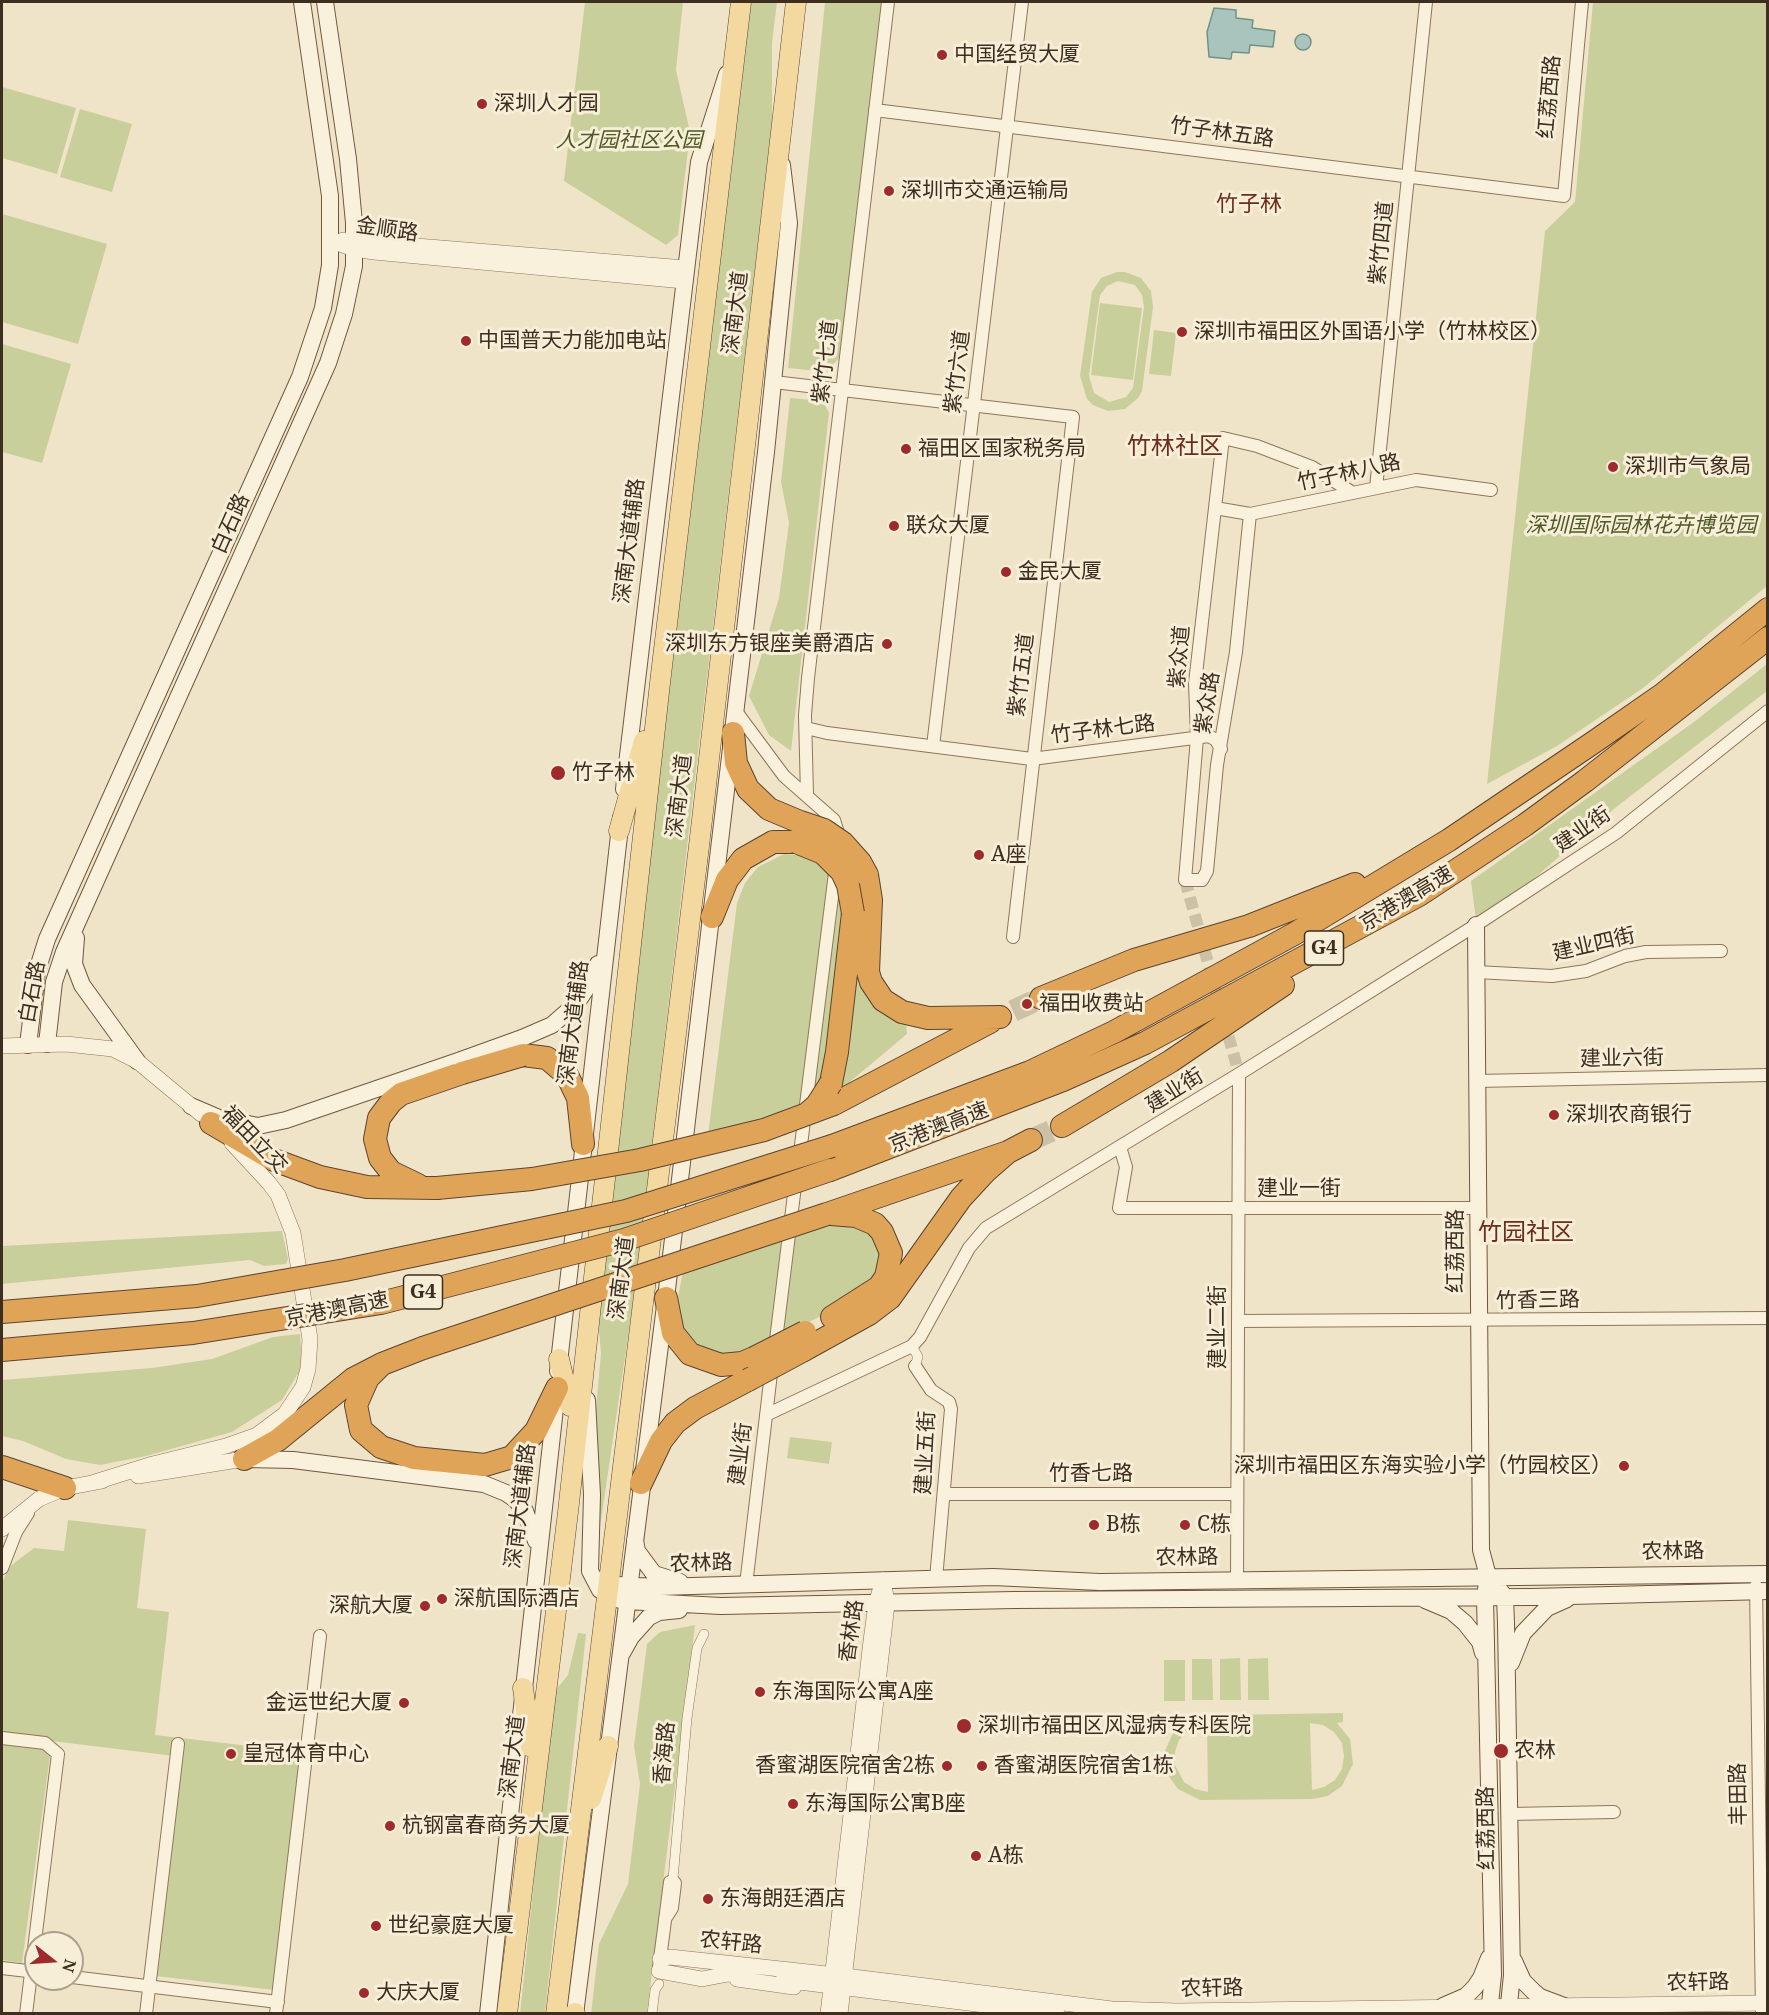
<!DOCTYPE html>
<meta charset="utf-8">
<style>
body{margin:0}
#map{position:relative;width:1769px;height:2015px;overflow:hidden;background:#f0e4c8;font-family:"Noto Serif",serif}
canvas{display:block}
.frame{position:absolute;inset:0;border:3px solid #3d2e20;pointer-events:none}
.north{position:absolute;left:24px;top:1931px;width:60px;height:60px;box-sizing:border-box;background:#f7eed8;border:2px solid #ada18e;border-radius:50%;rotate:107deg;font-size:16px;font-weight:700;line-height:24px;text-align:center;color:#3d2e20}
.north::after{content:'';display:block;margin:auto;width:21px;height:27px;background:#9e2a2b;clip-path:polygon(50% 0,100% 100%,50% 72%,0 100%)}
</style>
<div id="map">
<canvas width="1769" height="2015"></canvas>
<div class="frame"></div>
<div class="north">N</div>
</div>
<script>
const ctx = document.querySelector('canvas').getContext('2d');
ctx.lineJoin = 'round';
function fillPath(path, color) { ctx.fillStyle = color; ctx.fill(path, 'evenodd'); }
const shape = rows => new Path2D(rows.map(r => 'M' + r).join(''));
function stroke(path, color, width, dash) { ctx.strokeStyle = color; ctx.lineWidth = width; ctx.lineCap = dash ? 'butt' : 'round'; ctx.setLineDash(dash || []); ctx.stroke(path); }
function write(font, color, halo, rows, align = 'center') {
  ctx.font = font + ' "Noto Serif","Noto Sans SC",serif'; ctx.lineWidth = 6; ctx.setLineDash([]); ctx.textBaseline = 'middle'; ctx.strokeStyle = halo; ctx.fillStyle = color; for (const [text, x, y, turn = 0] of rows) {
    ctx.save(); ctx.translate(x, y); ctx.rotate((+turn || 0) * Math.PI / 180); ctx.textAlign = isNaN(turn) ? turn : align; if (halo) ctx.strokeText(text, 0, 0); ctx.fillText(text, 0, 0); ctx.restore();
  }
}
fillPath(shape([
 [585,2,683,2,676,70,690,132,678,235,666,245,564,181],
 [750,2,777,2,772,43,772,124,635,1289,600,1527,597,1523,594,1430,601,1353,597,1309],
 [825,2,882,2,840,357,827,372,788,368],
 [1593,2,1767,2,1767,586,1643,688,1557,746,1487,784,1545,231,1575,202],
 [2,87,76,108,57,174,2,158],
 [80,109,132,124,112,192,60,177],
 [2,214,107,244,78,344,2,322],
 [1117,272,1125,272,1141,278,1151,291,1153,307,1142,391,1138,398,1125,409,1108,411,1093,405,1087,399,1080,376,1092,292,1101,278],
 [1118,281,1135,285,1142,295,1144,307,1133,388,1126,397,1109,402,1094,393,1089,376,1100,295,1107,286],
 [1100,303,1142,308,1133,380,1091,375],
 [1154,330,1176,333,1171,376,1149,374],
 [2,344,71,364,42,463,2,452],
 [790,398,823,401,829,413,791,751,769,735,749,696,779,598,789,523,781,482],
 [1767,664,1767,691,1615,808,1522,889,1476,920,1471,881,1694,722],
 [784,854,797,855,818,862,829,869,841,892,845,942,821,1082,797,1108,708,1135,737,903,745,883,758,867],
 [857,945,864,991,867,998,875,1007,906,1021,907,1034,833,1096],
 [830,1218,858,1222,880,1243,878,1274,845,1304,749,1352,705,1357,677,1325,676,1308,683,1271],
 [282,1231,288,1259,286,1264,264,1266,250,1260,2,1284,2,1246],
 [300,1334,302,1367,282,1400,232,1432,146,1456,100,1465,66,1459,23,1441,2,1436,2,1380,152,1368,212,1359,273,1337],
 [790,1437,832,1442,829,1464,787,1458],
 [68,1520,146,1529,137,1608,169,1612,155,1735,302,1752,274,1990,156,1976,182,1757,52,1741,22,1963,2,1960,2,1583,9,1567,34,1548,64,1551],
 [695,1625,647,2013,591,2014,599,1944,628,1884,640,1784,634,1746,647,1644,660,1632],
 [578,1633,586,1634,545,2013,520,2014,554,1692,568,1675],
 [1240,1658,1241,1700,1220,1700,1220,1659],
 [1268,1658,1269,1700,1248,1700,1248,1659],
 [1192,1659,1212,1659,1213,1700,1192,1700],
 [1164,1660,1185,1660,1185,1701,1164,1701],
 [1343,1713,1343,1722,1337,1723,1350,1739,1353,1764,1342,1786,1328,1796,1312,1799,1200,1800,1178,1789,1168,1775,1165,1751,1172,1735,1180,1726,1164,1725,1164,1716],
 [1310,1723,1323,1725,1334,1732,1342,1743,1344,1756,1342,1769,1335,1780,1324,1787,1312,1790],
 [1200,1725,1207,1725,1208,1792,1195,1789,1184,1782,1175,1765,1175,1752,1179,1740,1188,1731]
]), '#c9cf9b');
const water = shape([
 [1214,8,1236,10,1236,18,1253,20,1252,28,1275,31,1273,47,1250,45,1249,53,1232,52,1231,59,1209,57,1207,32,1214,8],
 '1295 42a8 8 0 1 1 16 0a8 8 0 1 1-16 0Z'
]);
fillPath(water, '#a9c4bc');
stroke(water, '#6f938a', 1.5);
stroke(shape([
 [1185,880,1239,1074]
]), '#ccc0a6', 12, [12, 6]);
stroke(shape([
 [1013,1011,1041,998],
 [1031,1140,1062,1126]
]), '#ccc0a6', 22, [22, 11]);
const pedestrian = shape([
 [912,1346,918,1357,915,1366],
 [673,1879,687,1718,697,1648,704,1634],
 [652,2014,655,1990,659,1984]
]);
const minor = shape([
 [875,110,1564,196,1582,2],
 [774,382,1073,417,1013,937],
 [1376,488,1426,2],
 [1215,508,1250,514,1416,480,1491,490],
 [1250,514,1236,652,1217,765,1207,871,1202,880,1185,880,1197,738,1195,683,1223,438,1257,446,1312,467,1353,493],
 [735,710,784,776,834,820,840,839],
 [806,728,827,733,1032,759,1209,736,1216,740,1221,749],
 [933,746,1022,2],
 [807,795,805,715,808,678,888,2],
 [1476,972,1552,976,1586,971,1625,956,1646,952,1721,951],
 [1477,1081,1768,1075],
 [1120,1147,1126,1167,1119,1208,1478,1208],
 [799,1161,836,865],
 [1238,1321,1768,1318],
 [775,1348,796,1178],
 [915,1366,931,1390,949,1402,951,1409,936,1579],
 [766,1415,912,1346,920,1337,969,1248,986,1228,1239,1074,1476,925,1616,833,1768,711],
 [944,1494,1237,1494],
 [2,1568,16,1532,28,1513],
 [1237,1580,1239,1074],
 [746,1585,772,1365],
 [1756,1586,1762,2014],
 [2,1738,45,1743,58,1754,26,2014],
 [1509,1814,1614,1812],
 [659,1967,660,1959,670,1882,673,1881,675,1883,672,1908,665,1919],
 [2,1968,36,1972],
 [72,1977,278,2002],
 [146,2014,178,1744],
 [276,2014,320,1636]
]);
const tertiary = shape([
 [343,240,685,268],
 [331,241,354,249,374,252,684,281],
 [2,1046,66,1044,113,1049,137,1061,201,1114],
 [138,1476,244,1459],
 [92,1483,153,1464,226,1446,257,1435,285,1414,303,1387,308,1369,310,1339,293,1233,278,1195,269,1183,232,1143],
 [2,1529,39,1499,65,1488,102,1481],
 [660,1959,670,1957,845,1976,1112,2009,1178,2011,1768,2003],
 [659,1971,702,1979,728,1974,747,1976],
 [737,1979,794,1987],
 [783,1980,1057,2014],
 [828,2014,871,1641,876,1604,883,1580],
 [840,2014,887,1604,885,1591]
]);
const secondary = shape([
 [624,789,699,162,727,74],
 [1476,925,1481,1550,1488,1576,1485,1597,1493,1975,1489,2014],
 [76,938,74,964,82,985,137,1061],
 [522,1038,552,1025,576,1004,592,980,598,964],
 [47,1044,54,982,64,952,328,363,344,314,354,266,354,223,348,159,325,2],
 [28,1045,37,971,47,939,300,377,323,308,330,265,330,196,302,2],
 [191,1106,219,1118,258,1126,286,1120,461,1060],
 [558,1371,621,818],
 [587,1400,592,1495,590,1571,600,1590,615,1599,626,1601,721,1606,1014,1600,1531,1597,1768,1591],
 [246,1459,293,1460,484,1484,506,1493,516,1500,525,1511,536,1541],
 [635,1540,637,1551,654,1574,680,1582],
 [617,1585,659,1587,993,1577,1100,1582,1768,1574],
 [1498,1588,1505,1597,1506,1623,1512,1975,1508,2014],
 [1425,1600,1451,1611,1465,1623,1480,1642,1483,1653],
 [622,1653,631,1637,649,1617,659,1612,679,1610],
 [1511,1663,1523,1633,1547,1608,1567,1599],
 [1514,1961,1523,1981,1533,1991,1540,1997,1564,2006],
 [1443,2006,1466,1996,1475,1987,1481,1978,1489,1958],
 [488,2014,556,1399],
 [575,2014,666,1298,766,452,789,223,782,165]
]);
const primary = shape([
 [619,831,644,741],
 [559,1359,570,1406],
 [523,1688,531,1747],
 [591,1799,608,1746],
 [507,2014,568,1512,660,683,741,2],
 [556,2014,699,846,796,2],
 [575,2014,575,2013]
]);
const motorway = shape([
 [733,733,736,763,748,789,769,809,800,822],
 [867,875,871,900,868,972,871,982,883,1000,902,1012,928,1018,1000,1017],
 [712,917,727,880,743,859,773,842,796,842],
 [1041,998,1134,960,1249,926,1355,884],
 [523,1055,547,1058,567,1075,578,1098,583,1144],
 [831,1083,837,1052,853,913],
 [834,1104,990,1022],
 [211,1123,274,1160,320,1177,367,1187,437,1188],
 [1062,1126,1171,1061,1283,985],
 [832,1146,1030,1072,1114,1032,1294,934,1449,840,1594,742,1663,694,1768,609],
 [830,1170,1063,1080,1145,1043,1419,895,1525,825,1585,781,1768,638],
 [418,1185,391,1172,380,1158,375,1139,379,1118,391,1102,401,1094,462,1073],
 [827,1214,1008,1152,1031,1140],
 [831,1214,856,1216,875,1224,882,1232,891,1253,886,1277,879,1287,832,1317],
 [666,1298,673,1333,690,1354,721,1365,742,1363,754,1358],
 [804,1350,869,1314,890,1298,961,1198,985,1172,1008,1152],
 [382,1364,368,1378,356,1405,361,1430,381,1447,414,1458,485,1465,512,1457,536,1431,557,1388],
 [244,1459,278,1440,353,1379,382,1364,423,1348],
 [2,1467,65,1488],
 [641,1483,661,1441,675,1423,695,1408,748,1380]
]);
stroke(pedestrian, '#8d765c', 10);
stroke(minor, '#8d765c', 14);
stroke(tertiary, '#8d765c', 16);
stroke(secondary, '#6f573f', 18);
stroke(primary, '#5b4430', 21);
stroke(motorway, '#5b4430', 24);
stroke(pedestrian, '#faf1dc', 9);
stroke(minor, '#faf1dc', 12);
stroke(tertiary, '#faf1dc', 15);
stroke(secondary, '#faf1dc', 16);
stroke(primary, '#f3d9a0', 20);
stroke(motorway, '#e0a458', 22);
const secondaryBridge = shape([
 [461,1060,522,1038]
]);
const motorwayBridge = shape([
 [800,822,824,830,843,843,860,862,867,875],
 [796,842,823,853,842,872,848,885,853,913],
 [462,1073,523,1055],
 [808,1113,817,1105,831,1083],
 [437,1188,532,1179,640,1160,764,1130,834,1104],
 [2,1312,197,1296,345,1270,626,1211,832,1146],
 [423,1348,827,1214],
 [2,1350,193,1333,381,1303,624,1240,830,1170],
 [754,1358,805,1332],
 [748,1380,804,1350]
]);
stroke(secondaryBridge, '#6f573f', 18, []);
stroke(motorwayBridge, '#5b4430', 24, []);
stroke(secondaryBridge, '#faf1dc', 16);
stroke(motorwayBridge, '#e0a458', 22);
for (const [x, y, r, color] of [
 [942,55,6,"#9e2a2b"],
 [482,104,6,"#9e2a2b"],
 [889,191,6,"#9e2a2b"],
 [1182,332,6,"#9e2a2b"],
 [466,341,6,"#9e2a2b"],
 [906,449,6,"#9e2a2b"],
 [1613,467,6,"#9e2a2b"],
 [894,526,6,"#9e2a2b"],
 [1006,572,6,"#9e2a2b"],
 [887,644,6,"#9e2a2b"],
 [558,773,8,"#9e2a2b"],
 [979,855,6,"#9e2a2b"],
 [1027,1004,6,"#9e2a2b"],
 [1554,1115,6,"#9e2a2b"],
 [1624,1466,6,"#9e2a2b"],
 [1094,1525,6,"#9e2a2b"],
 [1185,1525,6,"#9e2a2b"],
 [442,1599,6,"#9e2a2b"],
 [425,1606,6,"#9e2a2b"],
 [760,1692,6,"#9e2a2b"],
 [404,1703,6,"#9e2a2b"],
 [964,1726,8,"#9e2a2b"],
 [1501,1751,8,"#9e2a2b"],
 [231,1754,6,"#9e2a2b"],
 [947,1766,6,"#9e2a2b"],
 [982,1766,6,"#9e2a2b"],
 [793,1804,6,"#9e2a2b"],
 [390,1826,6,"#9e2a2b"],
 [976,1856,6,"#9e2a2b"],
 [708,1899,6,"#9e2a2b"],
 [376,1926,6,"#9e2a2b"],
 [364,1993,6,"#9e2a2b"]
]) { const dot = new Path2D(); dot.arc(x, y, r, 0, 2 * Math.PI); ctx.fillStyle = color; ctx.fill(dot); stroke(dot, '#f7eed8', 2); }
for (const [x, y, w] of [
 [1324,948,39],
 [423,1292,39]
]) { const box = new Path2D(); box.roundRect(x - w / 2, y - 17, w, 34, 4.5); ctx.fillStyle = '#f7eed8'; ctx.fill(box); stroke(box, '#3d2e20', 1.5); }
write('bold 20px', '#3d2e20', null, [
 ["G4",1324,948],
 ["G4",423,1292]
]);
write('21px', '#3d2e20', '#f7eed8', [
 ["中国经贸大厦",954,55],
 ["深圳人才园",494,104],
 ["深圳市交通运输局",901,191],
 ["深圳市福田区外国语小学（竹林校区）",1194,332],
 ["中国普天力能加电站",478,341],
 ["福田区国家税务局",918,449],
 ["深圳市气象局",1625,467],
 ["联众大厦",906,526],
 ["金民大厦",1018,572],
 ["深圳东方银座美爵酒店",875,644,"right"],
 ["竹子林",572,773],
 ["A座",991,855],
 ["福田收费站",1039,1004],
 ["深圳农商银行",1566,1115],
 ["深圳市福田区东海实验小学（竹园校区）",1612,1466,"right"],
 ["B栋",1106,1525],
 ["C栋",1197,1525],
 ["深航国际酒店",454,1599],
 ["深航大厦",413,1606,"right"],
 ["东海国际公寓A座",772,1692],
 ["金运世纪大厦",392,1703,"right"],
 ["深圳市福田区风湿病专科医院",978,1726],
 ["农林",1514,1751],
 ["皇冠体育中心",243,1754],
 ["香蜜湖医院宿舍2栋",935,1766,"right"],
 ["香蜜湖医院宿舍1栋",994,1766],
 ["东海国际公寓B座",805,1804],
 ["杭钢富春商务大厦",402,1826],
 ["A栋",988,1856],
 ["东海朗廷酒店",720,1899],
 ["世纪豪庭大厦",388,1926],
 ["大庆大厦",376,1993]
], 'left');
write('21px', '#3d2e20', '#f7eed8', [
 ["红荔西路",1550,97,-85],
 ["竹子林五路",1222,133,8],
 ["金顺路",387,230,8],
 ["紫竹四道",1382,243,-84],
 ["深南大道",736,313,-83],
 ["紫竹七道",826,362,-83],
 ["紫竹六道",958,372,-83],
 ["竹子林八路",1349,473,-12],
 ["白石路",231,524,-66],
 ["深南大道辅路",630,541,-83],
 ["紫众道",1180,657,-85],
 ["紫竹五道",1022,675,-83],
 ["紫众路",1208,703,-81],
 ["竹子林七路",1103,730,-7],
 ["深南大道",680,796,-83],
 ["建业街",1583,830,-35],
 ["京港澳高速",1407,899,-31],
 ["建业四街",1594,945,-13],
 ["白石路",33,992,-80],
 ["深南大道辅路",574,1023,-83],
 ["建业六街",1622,1059,-1],
 ["建业街",1175,1091,-32],
 ["京港澳高速",939,1128,-21],
 ["福田立交",254,1140,46],
 ["建业一街",1299,1189],
 ["红荔西路",1456,1251,-90],
 ["深南大道",622,1278,-83],
 ["竹香三路",1538,1301,-1],
 ["京港澳高速",337,1310,-11],
 ["建业二街",1218,1327,-90],
 ["建业五街",926,1453,-87],
 ["建业街",741,1454,-83],
 ["竹香七路",1091,1474],
 ["深南大道辅路",521,1506,-83],
 ["农林路",1673,1552,-1],
 ["农林路",1187,1558,-1],
 ["农林路",701,1564,-2],
 ["香林路",852,1631,-82],
 ["香海路",665,1753,-85],
 ["深南大道",513,1757,-83],
 ["丰田路",1739,1794,-91],
 ["红荔西路",1487,1828,-91],
 ["农轩路",731,1943,6],
 ["农轩路",1698,1983,-1],
 ["农轩路",1212,1989,-1]
]);
write('italic 21px', '#4d5a26', '#f7eed8', [
 ["人才园社区公园",629,141],
 ["深圳国际园林花卉博览园",1641,526]
]);
write('22px', '#6b2e1e', '#f7eed8', [
 ["竹子林",1249,205]
]);
write('24px', '#6b2e1e', '#f7eed8', [
 ["竹林社区",1175,447],
 ["竹园社区",1526,1233]
]);
</script>
